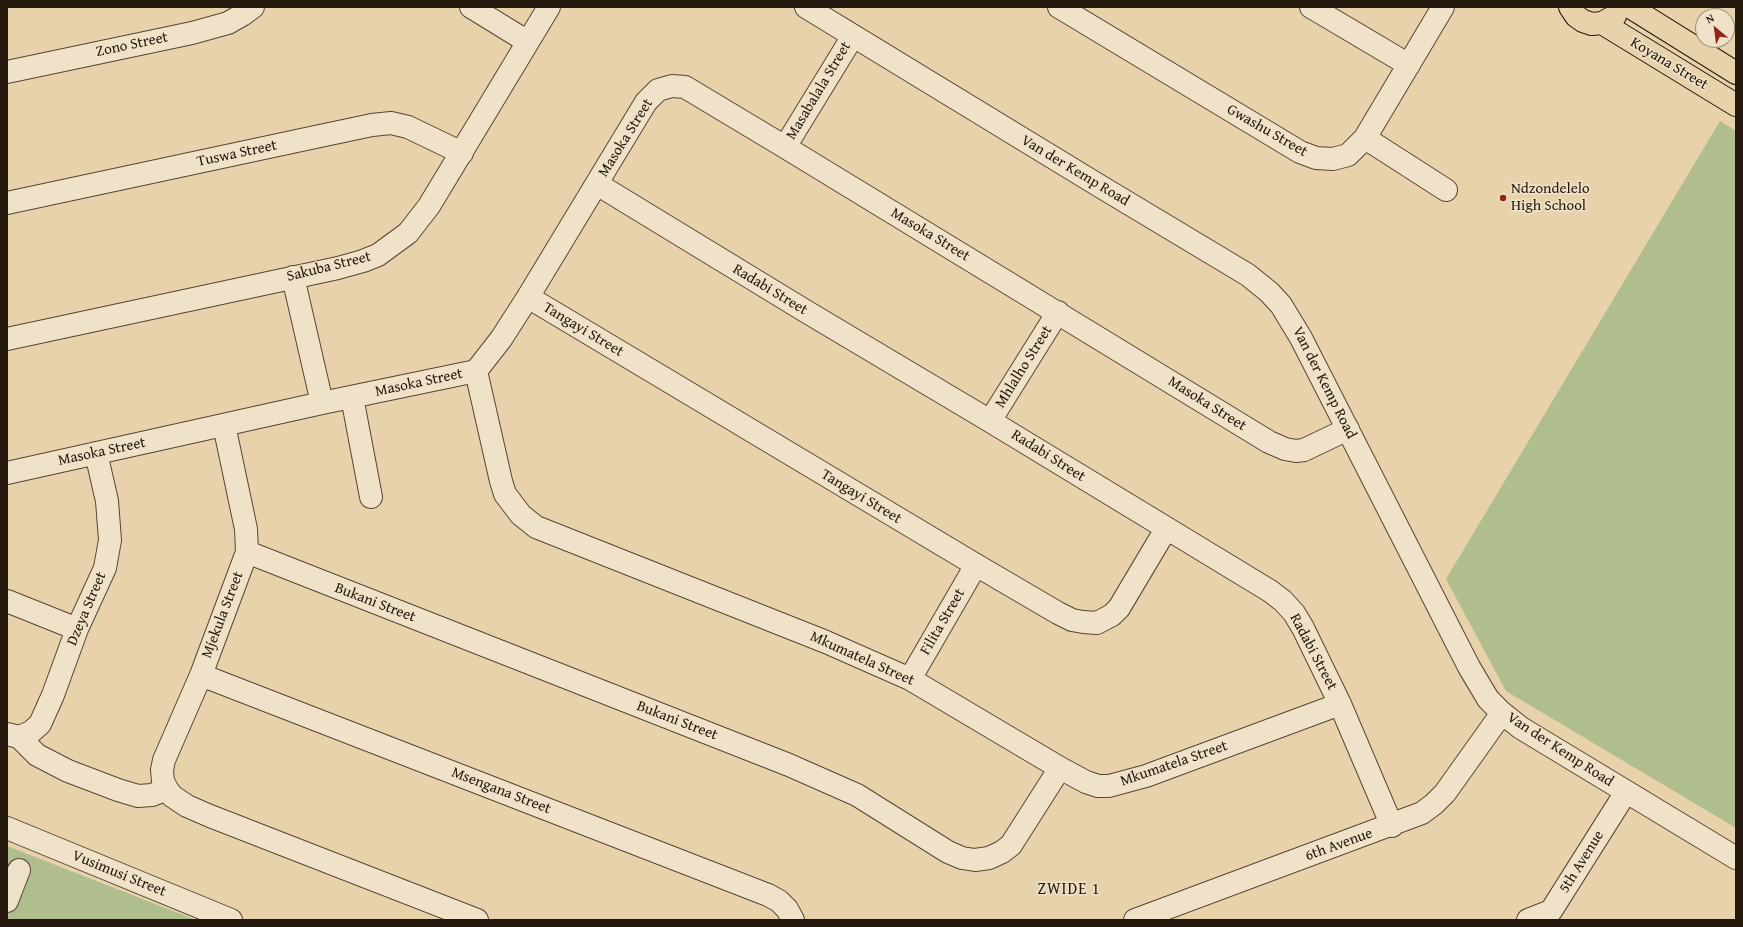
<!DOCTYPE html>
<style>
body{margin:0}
#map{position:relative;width:1743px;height:927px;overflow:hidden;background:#e8d2ab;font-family:"Gentium Book Plus",serif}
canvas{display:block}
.frame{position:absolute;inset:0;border:8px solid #24180c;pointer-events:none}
.north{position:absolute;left:1695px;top:8px;width:40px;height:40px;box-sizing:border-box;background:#f0e2c8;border:1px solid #9e917d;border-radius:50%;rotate:331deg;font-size:11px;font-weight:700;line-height:16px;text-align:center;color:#24180c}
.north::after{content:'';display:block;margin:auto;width:14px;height:18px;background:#8f2418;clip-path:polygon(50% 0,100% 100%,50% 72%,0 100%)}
</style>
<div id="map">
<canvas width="1743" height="927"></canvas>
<div class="frame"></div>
<div class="north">N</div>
</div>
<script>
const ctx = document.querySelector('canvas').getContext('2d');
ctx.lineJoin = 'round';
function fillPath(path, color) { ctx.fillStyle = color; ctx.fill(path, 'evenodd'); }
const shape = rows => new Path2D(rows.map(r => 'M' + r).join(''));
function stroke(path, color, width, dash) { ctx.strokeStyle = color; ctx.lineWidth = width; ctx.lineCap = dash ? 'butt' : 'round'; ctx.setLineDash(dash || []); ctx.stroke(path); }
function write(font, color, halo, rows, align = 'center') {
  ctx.font = font + ' "Gentium Book Plus",serif'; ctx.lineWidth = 3; ctx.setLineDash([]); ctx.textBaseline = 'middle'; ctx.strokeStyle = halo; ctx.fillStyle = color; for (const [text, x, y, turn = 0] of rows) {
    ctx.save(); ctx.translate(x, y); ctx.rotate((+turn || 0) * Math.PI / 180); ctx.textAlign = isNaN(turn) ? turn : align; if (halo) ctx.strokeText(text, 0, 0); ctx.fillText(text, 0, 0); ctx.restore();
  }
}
fillPath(shape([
 [1720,121,1736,131,1736,828,1506,691,1446,579],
 [7,846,196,920,7,920]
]), '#b0bd8d');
const minor = shape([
 [471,7,528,42],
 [806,7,1103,188,1248,275,1269,292,1281,305,1301,338,1469,667,1488,699,1502,713,1521,728,1736,858],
 [1059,7,1300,152,1316,158,1333,159,1348,155,1365,138,1443,7],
 [1311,7,1409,65],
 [7,72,192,33,228,23,242,15,253,7],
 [1365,138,1446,190],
 [785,147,853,36],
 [597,184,807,312,990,421,1270,591,1283,601,1294,613,1303,628,1340,704,1392,826],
 [7,203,320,136,372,125,391,123,408,127,462,153],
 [293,277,322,403],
 [528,297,976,565,1058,613,1072,620,1083,622,1097,623,1112,615,1119,608,1166,529],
 [7,339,338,268,363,261,378,255,408,233,429,206,549,7],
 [476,371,501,481,505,494,521,515,536,527,826,642,910,679,1060,768,1086,782,1098,786,1109,786,1146,776,1340,704],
 [352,397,371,497],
 [990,421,1058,312],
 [224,425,246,529,247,552,201,675,164,760,162,770,163,781,167,789,172,796,187,806,210,816,477,920],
 [7,473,322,403,476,371,501,339,528,297,646,102,658,90,672,86,685,87,785,147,1269,442,1285,449,1296,451,1304,450,1348,429],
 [247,552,789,765,857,795,948,852,962,858,975,860,989,858,1002,852,1011,845,1060,768],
 [7,601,77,629],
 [201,675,768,895,779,901,787,909,793,920],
 [910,679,976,565],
 [7,734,19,737,31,732,40,724,53,695,77,629,105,568,110,540,107,501,96,453],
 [19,737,37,755,68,771,118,790,138,796,152,795,167,789],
 [7,828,231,920],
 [7,901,19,870],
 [1135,920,1422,813,1434,804,1445,793,1502,713],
 [1528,920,1551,911,1626,792]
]);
const major = shape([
 [1570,7,1576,16,1583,21,1592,24,1602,23,1615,16],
 [1630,7,1736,73],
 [1602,23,1736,105]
]);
stroke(minor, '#554634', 24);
stroke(major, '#24180c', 24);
stroke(minor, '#f0e2c8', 22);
stroke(major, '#e8d2ab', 22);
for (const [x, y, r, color] of [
 [1503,198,4,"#8f2418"]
]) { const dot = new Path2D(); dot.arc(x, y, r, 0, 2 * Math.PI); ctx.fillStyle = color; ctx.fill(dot); stroke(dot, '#f0e2c8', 1.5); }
write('15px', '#24180c', '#f0e2c8', [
 ["Zono Street",132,45,-12],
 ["Koyana Street",1669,64,31],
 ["Masabalala Street",819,91,-59],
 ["Gwashu Street",1267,131,30],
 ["Masoka Street",626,138,-58],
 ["Tuswa Street",237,154,-12],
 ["Van der Kemp Road",1075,171,31],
 ["Masoka Street",930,235,31],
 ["Sakuba Street",329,267,-14],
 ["Radabi Street",770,290,31],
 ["Tangayi Street",583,330,31],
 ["Mhlalho Street",1024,367,-58],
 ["Masoka Street",419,383,-12],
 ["Van der Kemp Road",1324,383,63],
 ["Masoka Street",1207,404,32],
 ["Masoka Street",102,452,-12],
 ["Radabi Street",1048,456,32],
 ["Tangayi Street",861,497,31],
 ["Bukani Street",375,603,21],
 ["Dzeya Street",87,609,-67],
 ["Mjekula Street",223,615,-69],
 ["Filita Street",943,622,-60],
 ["Radabi Street",1313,652,62],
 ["Mkumatela Street",862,659,24],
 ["Bukani Street",677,721,21],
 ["Van der Kemp Road",1560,750,33],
 ["Mkumatela Street",1174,764,-19],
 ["Msengana Street",501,791,21],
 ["6th Avenue",1339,845,-20],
 ["5th Avenue",1582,862,-58],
 ["Vusimusi Street",119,874,22]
]);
write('15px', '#24180c', '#f0e2c8', [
 ["Ndzondelelo",1511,189],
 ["High School",1511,206]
], 'left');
ctx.letterSpacing = '1px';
write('16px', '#24180c', '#f0e2c8', [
 ["ZWIDE 1",1069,890]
]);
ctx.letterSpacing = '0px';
</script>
